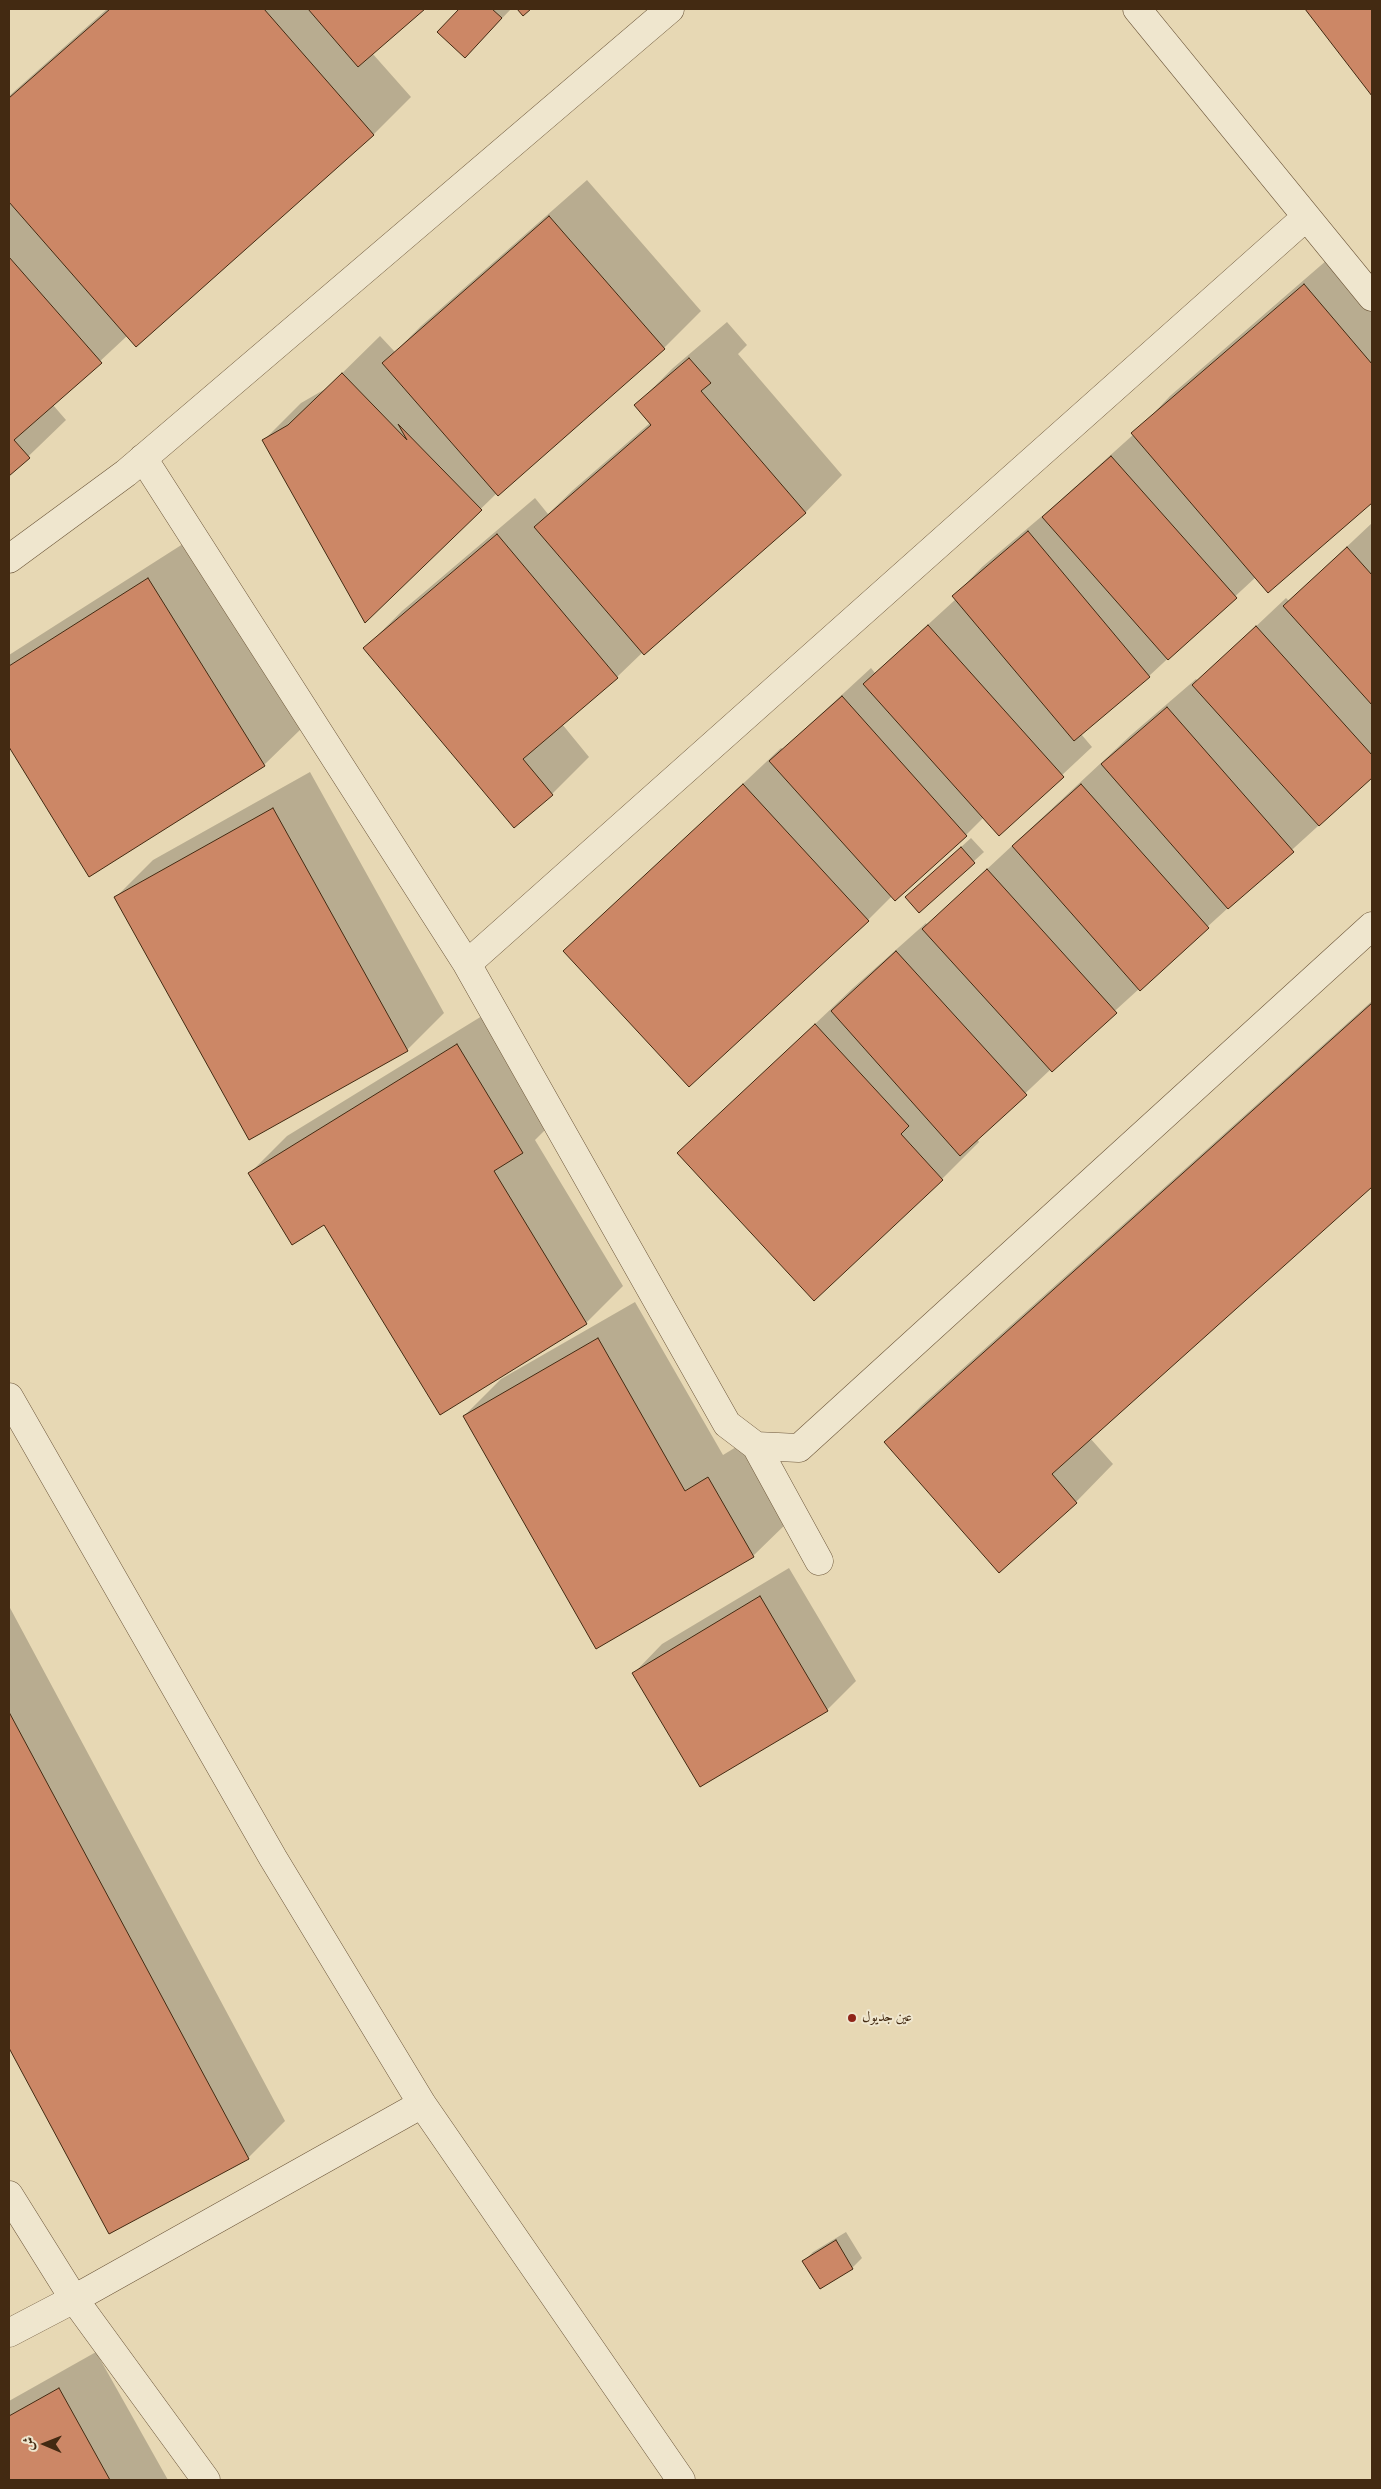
<!DOCTYPE html>
<meta charset="utf-8">
<style>
body{margin:0}
#map{position:relative;width:1381px;height:2489px;overflow:hidden;background:#e7d8b4;font-family:Vollkorn,Amiri,serif}
canvas{display:block}
.frame{position:absolute;inset:0;border:10px solid #432a12;pointer-events:none}
.north{position:absolute;left:20px;top:2419px;width:50px;height:50px;-webkit-text-stroke:4px #efe6ce;paint-order:stroke;rotate:271deg;font-size:14px;font-weight:700;line-height:20px;text-align:center;color:#432a12}
.north::after{content:'';display:block;margin:auto;width:18px;height:22px;background:#432a12;clip-path:polygon(50% 0,100% 100%,50% 72%,0 100%)}
</style>
<div id="map">
<canvas width="1381" height="2489"></canvas>
<div class="frame"></div>
<div class="north">ش</div>
</div>
<script>
const ctx = document.querySelector('canvas').getContext('2d');
ctx.lineJoin = 'round';
function fillPath(path, color) { ctx.fillStyle = color; ctx.fill(path, 'evenodd'); }
const shape = rows => new Path2D(rows.map(r => 'M' + r).join(''));
function stroke(path, color, width, dash) { ctx.strokeStyle = color; ctx.lineWidth = width; ctx.lineCap = dash ? 'butt' : 'round'; ctx.setLineDash(dash || []); ctx.stroke(path); }
function write(font, color, halo, rows, align = 'center') {
  ctx.font = font + ' Vollkorn,Amiri,serif'; ctx.lineWidth = 4; ctx.setLineDash([]); ctx.textBaseline = 'middle'; ctx.strokeStyle = halo; ctx.fillStyle = color; for (const [text, x, y, turn = 0] of rows) {
    ctx.save(); ctx.translate(x, y); ctx.rotate((+turn || 0) * Math.PI / 180); ctx.textAlign = isNaN(turn) ? turn : align; if (halo) ctx.strokeText(text, 0, 0); ctx.fillText(text, 0, 0); ctx.restore();
  }
}
fillPath(shape([
 [107,9,423,9,372,53,411,97,374,134,136,345,127,336,53,405,66,420,9,475,9,96],
 [460,9,511,9,465,57,439,32],
 [1307,9,1372,9,1372,94],
 [587,180,701,311,664,348,498,494,497,493,366,621,264,440,301,403,327,388,380,336,395,352,421,326],
 [1342,247,1372,283,1372,501,1268,591,1256,577,1149,676,1081,734,1092,747,999,834,984,817,966,835,892,896,868,920,565,951,781,748,783,749,871,668,875,673,956,599,954,596,982,567,1055,505,1134,434,1170,396],
 [727,322,747,345,738,354,842,475,805,513,643,652,617,677,562,724,589,757,552,794,365,648,402,611,535,498,548,514,573,490,650,423,636,405,673,368],
 [1372,523,1372,777,1051,1069,977,1139,979,1142,942,1179,814,1299,679,1153,853,988,926,923,927,925,1131,735,1196,679,1198,681,1286,598,1289,601],
 [186,542,302,728,264,765,90,875,9,745,9,655],
 [310,772,444,1013,407,1050,116,897,153,860],
 [971,838,984,852,919,911,916,888],
 [1372,1001,1372,1185,1090,1438,1113,1464,1076,1502,999,1571,885,1442,922,1405],
 [495,1008,560,1115,535,1140,623,1286,586,1323,325,1223,250,1173,287,1136],
 [635,1302,723,1455,746,1441,791,1519,753,1556,597,1647,464,1416,501,1379],
 [789,1568,856,1681,827,1710,634,1673,662,1644],
 [9,1606,285,2121,248,2158,110,2233,9,2045],
 [846,2232,862,2258,852,2268,804,2261,813,2252],
 [96,2352,168,2480,9,2480,9,2401]
]), '#0003');
const building = shape([
 [110,9,264,9,374,135,136,347,9,202,9,98,110,9],
 [308,9,425,9,358,67,308,9],
 [459,9,492,9,502,18,465,58,437,32,459,9],
 [517,9,531,9,523,16,517,9],
 [1305,9,1372,9,1372,96,1305,9],
 [549,216,665,349,498,496,382,363,549,216],
 [9,257,102,363,14,440,30,458,9,476,9,257],
 [1304,284,1372,364,1372,503,1268,593,1131,433,1304,284],
 [689,358,711,383,701,391,806,513,644,655,534,527,651,425,634,405,689,358],
 [342,373,407,440,398,424,482,510,365,623,262,440,288,425,342,373],
 [1111,456,1237,598,1168,660,1042,517,1111,456],
 [1028,531,1150,677,1074,741,952,596,1028,531],
 [497,534,618,678,523,759,553,795,514,828,363,648,497,534],
 [1347,547,1372,575,1372,705,1283,606,1347,547],
 [148,578,265,766,89,877,9,747,9,666,148,578],
 [928,625,1064,777,999,836,863,684,928,625],
 [1256,626,1372,755,1372,778,1319,826,1192,685,1256,626],
 [842,696,967,836,895,901,769,761,842,696],
 [1167,707,1294,852,1228,909,1101,764,1167,707],
 [743,784,869,921,689,1087,563,951,743,784],
 [1081,784,1209,928,1140,991,1012,846,1081,784],
 [273,808,408,1051,249,1140,114,897,273,808],
 [961,847,975,863,919,913,905,897,961,847],
 [987,869,1117,1013,1052,1072,922,929,987,869],
 [896,951,1027,1095,960,1156,831,1011,896,951],
 [1372,1003,1372,1187,1052,1474,1077,1503,999,1573,884,1442,1372,1003],
 [815,1024,909,1126,901,1134,943,1180,814,1301,677,1153,815,1024],
 [457,1044,523,1153,494,1171,587,1324,440,1415,324,1225,292,1245,248,1173,457,1044],
 [598,1338,685,1491,708,1477,754,1557,596,1649,463,1416,598,1338],
 [760,1596,828,1711,700,1787,632,1673,760,1596],
 [9,1712,249,2159,109,2234,9,2048,9,1712],
 [836,2240,853,2269,820,2289,802,2261,836,2240],
 [59,2388,110,2480,9,2480,9,2416,59,2388]
]);
fillPath(building, '#cc8766');
stroke(building, '#432a12', 1);
const minor = shape([
 [1137,9,1372,297],
 [143,458,467,964,727,1424,756,1446,799,1448,1372,926],
 [9,559,126,473,670,9],
 [467,964,1306,217],
 [9,1397,273,1858,422,2104,681,2480],
 [756,1446,819,1561],
 [9,2195,74,2299,206,2480],
 [9,2333,74,2299,422,2104]
]);
stroke(minor, '#6c563a', 29);
stroke(minor, '#efe6ce', 28);
for (const [x, y, r, color] of [
 [852,2018,5,"#8f2418"]
]) { const dot = new Path2D(); dot.arc(x, y, r, 0, 2 * Math.PI); ctx.fillStyle = color; ctx.fill(dot); stroke(dot, '#efe6ce', 2); }
write('14px', '#432a12', '#efe6ce', [
 ["عين جديول",862,2018]
], 'left');
</script>
